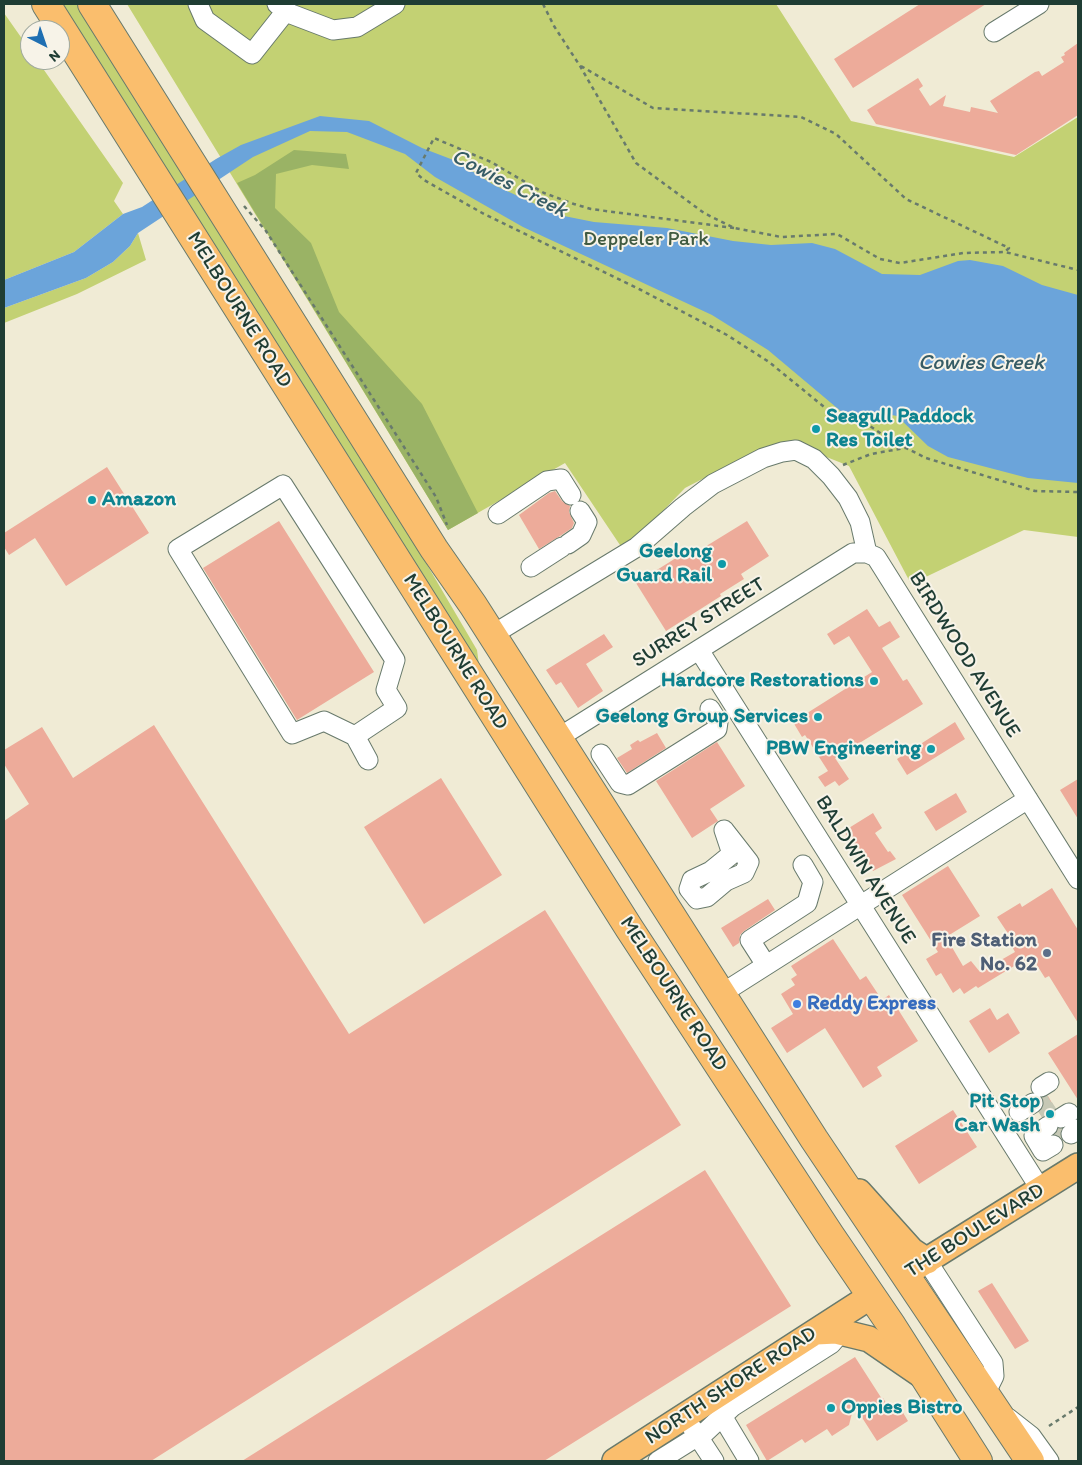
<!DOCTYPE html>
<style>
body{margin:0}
#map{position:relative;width:1082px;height:1465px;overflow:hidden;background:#f0ebd5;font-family:Itim,sans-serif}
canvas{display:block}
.frame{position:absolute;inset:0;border:5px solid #1f3d34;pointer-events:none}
.north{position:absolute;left:20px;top:20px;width:50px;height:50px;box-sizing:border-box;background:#f7f3e8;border:1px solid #a1aaa0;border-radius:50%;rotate:139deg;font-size:14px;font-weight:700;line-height:20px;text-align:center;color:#1f3d34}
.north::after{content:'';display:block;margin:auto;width:18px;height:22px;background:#1f6fb2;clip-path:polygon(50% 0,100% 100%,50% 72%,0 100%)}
</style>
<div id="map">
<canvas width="1082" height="1465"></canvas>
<div class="frame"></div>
<div class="north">N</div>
</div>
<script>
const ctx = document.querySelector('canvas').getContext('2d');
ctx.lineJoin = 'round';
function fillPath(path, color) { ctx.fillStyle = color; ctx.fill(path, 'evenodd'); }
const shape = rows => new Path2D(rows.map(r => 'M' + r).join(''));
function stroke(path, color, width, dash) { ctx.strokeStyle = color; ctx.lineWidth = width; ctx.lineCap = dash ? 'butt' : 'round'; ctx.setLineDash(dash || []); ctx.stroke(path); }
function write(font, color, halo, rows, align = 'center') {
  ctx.font = font + ' Itim,sans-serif'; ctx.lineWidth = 4; ctx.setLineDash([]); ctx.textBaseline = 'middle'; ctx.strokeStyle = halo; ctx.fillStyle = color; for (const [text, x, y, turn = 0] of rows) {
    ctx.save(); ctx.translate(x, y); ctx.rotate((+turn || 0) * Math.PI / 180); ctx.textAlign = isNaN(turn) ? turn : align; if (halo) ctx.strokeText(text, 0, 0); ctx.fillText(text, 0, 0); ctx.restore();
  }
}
fillPath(shape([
 [58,4,78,4,97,33,388,498,477,650,480,672],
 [127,4,776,4,851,121,1014,157,1078,117,1078,537,1024,530,911,584,849,466,799,446,741,459,685,488,624,551,565,463,448,530],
 [4,13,30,50,30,60,37,60,123,183,114,201,123,214,74,252,4,280],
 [138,233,146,260,77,294,4,323,4,308,86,278,113,262,130,246]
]), '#c3d173');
fillPath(shape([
 [294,150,346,154,349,169,312,165,276,174,275,208,311,243,339,312,422,404,478,513,448,530,237,183,255,175]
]), '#9ab365');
fillPath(shape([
 [320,116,369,121,422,148,456,161,494,185,559,215,594,222,667,228,733,241,771,245,812,243,835,249,882,274,920,275,958,261,970,260,1003,266,1042,285,1078,295,1078,483,1028,478,948,457,928,446,897,416,876,412,851,415,843,413,768,350,712,315,523,227,435,177,405,154,347,132,310,131,253,157,138,233,130,246,113,262,86,278,4,308,4,280,74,252,123,214,142,207,216,159,241,145]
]), '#6ba4da');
fillPath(shape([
 [920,4,986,4,853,88,834,59],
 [1078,43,1078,115,1016,155,876,124,867,110,918,78,923,86,919,89,930,106,946,95,943,106,970,112,971,107,998,113,990,101,1035,72,1039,71,1042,76,1064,62,1061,57,1065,55,1064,53],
 [107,467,149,533,66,586,35,538,9,555,4,547,4,533],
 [555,491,562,501,570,506,569,512,574,523,572,528,560,536,539,549,519,515,549,493],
 [279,521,374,672,297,720,203,568],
 [747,521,769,556,741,574,744,579,720,594,721,596,666,631,636,583,692,548,695,553],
 [867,609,879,627,890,621,900,637,882,648,903,681,907,679,923,704,835,758,849,779,839,786,835,781,825,787,818,777,828,771,805,735,802,737,793,722,872,672,849,636,834,645,827,634],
 [604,634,613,647,586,664,603,691,578,708,561,682,556,685,546,670],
 [955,722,965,739,907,775,897,759],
 [154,725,349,1034,545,910,681,1125,151,1461,4,1461,4,821,29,804,4,764,4,750,42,727,73,778],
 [657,733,666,748,627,773,617,758,632,749,630,745,638,740,640,742],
 [717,742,745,786,710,809,718,821,692,838,656,781],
 [441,778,502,875,424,924,364,827],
 [1078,779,1078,819,1060,790],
 [956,793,967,812,936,831,924,812],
 [873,813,882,828,875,833,888,852,890,851,896,859,873,871,857,844,853,846,844,831],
 [948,866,980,916,946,937,963,966,971,961,980,972,1015,952,1010,943,1013,941,997,917,1020,903,1022,907,1052,888,1078,930,1078,1023,1049,976,1045,978,1035,962,1028,967,1024,960,978,988,976,986,964,994,960,988,953,993,941,973,936,976,926,959,938,952,902,895],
 [768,899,775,910,744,931,740,935,739,943,733,947,721,928],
 [833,939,860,980,866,976,882,1000,889,995,918,1041,877,1067,882,1076,863,1088,825,1028,787,1053,771,1028,793,1014,781,994,795,985,791,979,797,975,791,966],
 [990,1008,997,1020,1008,1013,1020,1033,989,1053,969,1021],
 [1078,1034,1078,1100,1048,1053],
 [1048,1096,1055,1108,1050,1115,1042,1117,1039,1112,1043,1108,1043,1098],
 [953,1110,977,1147,919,1184,895,1146],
 [705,1170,791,1306,544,1461,242,1461],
 [992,1283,1029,1341,1015,1349,978,1291],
 [855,1357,882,1399,883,1398,891,1411,899,1406,908,1421,877,1441,854,1405,849,1425,832,1436,827,1429,805,1443,802,1439,767,1461,746,1425]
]), '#edab9a');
stroke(shape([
 [1033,1103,1047,1095],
 [1043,1119,1057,1110],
 [1054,1135,1067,1126]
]), '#c6c8b5', 19, [19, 9]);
const minor = shape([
 [198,4,205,20,252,54,286,11],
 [277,4,291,14,333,30,357,27,395,4],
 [994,32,1039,4],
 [283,485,395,660,386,690,397,708,355,736,324,721,292,734,178,549,283,485],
 [498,514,547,481,561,479,571,495],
 [568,544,581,535,587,522,580,511],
 [531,567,562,547],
 [492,635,637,547,683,507,713,484,763,458,782,452,796,450,814,459,831,476,848,498,860,522,867,553],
 [699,650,1041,1190],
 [355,736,368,760],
 [558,738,853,553,867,553,876,557,1078,879],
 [601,754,620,783,628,785,717,729,718,722,710,709],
 [724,830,749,862,744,873,726,881,707,897,697,899,689,889,692,880,711,871,732,854,724,830],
 [766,965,750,940,807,903,813,882,803,865],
 [721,994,1028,799],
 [1041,1087,1049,1082],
 [1019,1112,1033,1103],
 [1061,1118,1069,1113],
 [1048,1126,1034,1136,1043,1151,1053,1145],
 [1071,1134,1078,1129],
 [927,1261,993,1363,994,1376,985,1394],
 [722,1416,749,1461],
 [1008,1418,1031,1436,1049,1461],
 [693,1429,714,1461],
 [699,1438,732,1407,831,1344,837,1337,843,1322],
 [658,1461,698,1436]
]);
const major = shape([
 [859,1192,912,1251,927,1261],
 [905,1274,1078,1166],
 [816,1332,836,1331,869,1339,923,1376],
 [615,1461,871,1296]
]);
const highway = shape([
 [46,4,629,928,830,1235,892,1326,978,1461],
 [92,4,434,549,473,605,814,1139,1030,1461]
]);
stroke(minor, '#687a6c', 21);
stroke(major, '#687a6c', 28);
stroke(highway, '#687a6c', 30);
stroke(shape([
 [543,4,554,26,580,66,636,163,704,213,734,228,781,237,837,234,880,259,900,263,963,253,1005,252,1078,270],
 [581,66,653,108,801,117,836,134,906,199,1009,248,1006,251],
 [244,206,266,231,436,497,447,525],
 [734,228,591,209,574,204,544,193,491,162,434,138,416,173,424,180,484,214,641,290,727,335,769,362,834,415,867,424,892,441,926,458,1035,491,1078,492],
 [843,465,871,454,905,448],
 [1049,1426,1078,1407]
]), '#687a6c', 2.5, [4, 4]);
stroke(minor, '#fff', 19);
stroke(major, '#fabe6d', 25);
stroke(highway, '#fabe6d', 28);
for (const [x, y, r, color] of [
 [816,429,5,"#0f9aa8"],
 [92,500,5,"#0f9aa8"],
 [722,564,5,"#0f9aa8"],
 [874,681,5,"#0f9aa8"],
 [818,717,5,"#0f9aa8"],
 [931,749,5,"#0f9aa8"],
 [1047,953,5,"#5c6f8a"],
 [797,1004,5,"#3f7fe0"],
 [1050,1114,5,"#0f9aa8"],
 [831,1408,5,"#0f9aa8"]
]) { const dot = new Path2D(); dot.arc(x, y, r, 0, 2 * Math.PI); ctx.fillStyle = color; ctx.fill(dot); stroke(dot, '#f7f3e8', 2); }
write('21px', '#405b41', '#f7f3e8', [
 ["Deppeler Park",646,240]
]);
write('21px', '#1f3d34', '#f7f3e8', [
 ["MELBOURNE ROAD",239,310,58],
 ["SURREY STREET",699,623,-32],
 ["MELBOURNE ROAD",455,652,58],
 ["BIRDWOOD AVENUE",964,655,58],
 ["BALDWIN AVENUE",865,870,58],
 ["MELBOURNE ROAD",673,994,57],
 ["THE BOULEVARD",975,1231,-32],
 ["NORTH SHORE ROAD",731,1386,-33]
]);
write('bold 21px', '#0d838f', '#f7f3e8', [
 ["Seagull Paddock",826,417,"left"],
 ["Res Toilet",826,441,"left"],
 ["Amazon",102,500,"left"],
 ["Geelong",712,552],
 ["Guard Rail",712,576],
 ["Hardcore Restorations",864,681],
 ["Geelong Group Services",808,717],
 ["PBW Engineering",921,749],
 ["Pit Stop",1040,1102],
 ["Car Wash",1040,1126],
 ["Oppies Bistro",841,1408,"left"]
], 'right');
write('bold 21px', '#4e5e75', '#f7f3e8', [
 ["Fire Station",1037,941],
 ["No. 62",1037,965]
], 'right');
write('bold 21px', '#366cbe', '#f7f3e8', [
 ["Reddy Express",807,1004]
], 'left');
write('italic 22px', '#365c66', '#f7f3e8', [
 ["Cowies Creek",509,184,27],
 ["Cowies Creek",981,363]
]);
</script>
